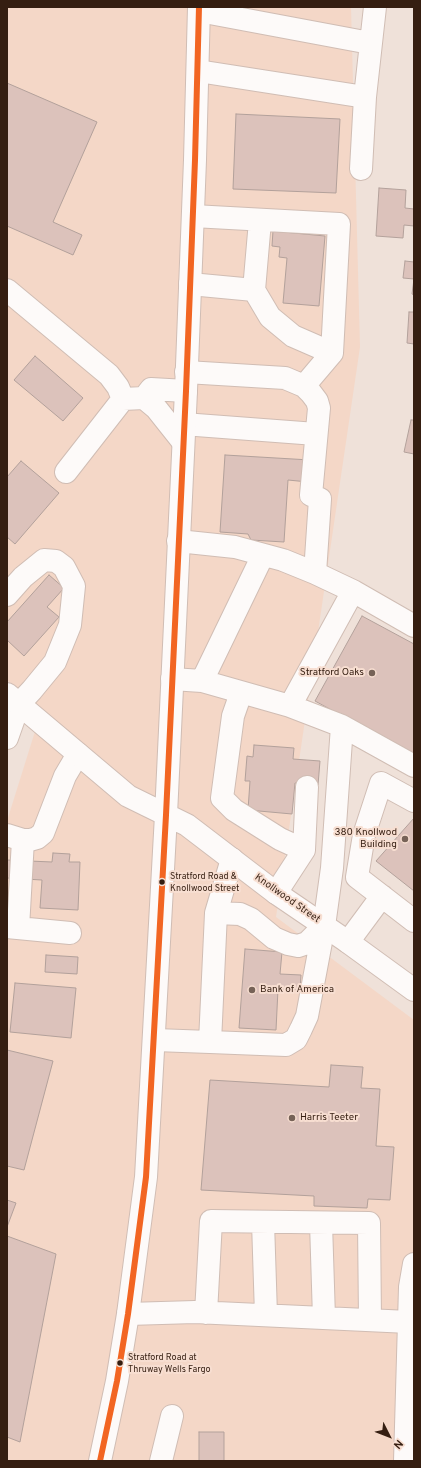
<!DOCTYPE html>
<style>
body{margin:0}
#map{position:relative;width:421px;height:1468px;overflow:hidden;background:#efe1d9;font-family:Overpass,sans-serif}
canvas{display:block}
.frame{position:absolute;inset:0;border:8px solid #351e11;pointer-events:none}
.north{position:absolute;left:369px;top:1416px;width:40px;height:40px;-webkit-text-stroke:3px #f7ded1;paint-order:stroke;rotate:132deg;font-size:11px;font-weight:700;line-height:16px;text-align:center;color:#351e11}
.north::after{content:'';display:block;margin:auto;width:14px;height:18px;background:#351e11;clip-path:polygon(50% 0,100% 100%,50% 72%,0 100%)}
</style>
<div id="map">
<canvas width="421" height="1468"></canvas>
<div class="frame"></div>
<div class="north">N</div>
</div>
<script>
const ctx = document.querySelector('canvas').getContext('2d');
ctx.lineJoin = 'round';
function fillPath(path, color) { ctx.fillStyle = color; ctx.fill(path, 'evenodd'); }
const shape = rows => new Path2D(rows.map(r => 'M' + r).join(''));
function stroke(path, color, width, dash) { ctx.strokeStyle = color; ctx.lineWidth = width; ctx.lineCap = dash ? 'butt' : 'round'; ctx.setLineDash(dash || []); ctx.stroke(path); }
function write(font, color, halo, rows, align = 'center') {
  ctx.font = font + ' Overpass,sans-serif'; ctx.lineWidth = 4; ctx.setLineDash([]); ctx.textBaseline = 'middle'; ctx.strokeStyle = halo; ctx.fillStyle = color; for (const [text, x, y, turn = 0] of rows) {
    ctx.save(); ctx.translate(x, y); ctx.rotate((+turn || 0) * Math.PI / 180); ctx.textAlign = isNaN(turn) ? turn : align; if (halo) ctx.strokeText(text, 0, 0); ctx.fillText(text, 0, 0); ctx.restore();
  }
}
fillPath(shape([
 [7,7,351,7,360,347,276,917,414,1020,414,1461,7,1461,7,821,42,709,7,680]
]), '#f4d7c7');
const building = shape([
 [7,83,97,122,53,222,82,235,73,255,7,226,7,83],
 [236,114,340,119,336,193,233,189,236,114],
 [379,188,406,190,405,208,414,209,414,226,404,225,403,238,376,236,379,188],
 [273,231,325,236,319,306,283,303,287,258,279,257,280,247,272,246,273,231],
 [405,261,414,262,414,295,412,294,414,279,403,278,405,261],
 [409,312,414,312,414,344,407,343,409,312],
 [35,356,83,398,63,421,14,380,35,356],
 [411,420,414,420,414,454,404,452,411,420],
 [225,455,310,460,308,482,288,480,284,542,251,540,248,534,220,532,225,455],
 [21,461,59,493,15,544,7,537,7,477,21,461],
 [49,575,64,588,47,607,59,617,24,656,7,640,7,622,49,575],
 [362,616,414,644,414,755,315,701,362,616],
 [254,745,294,748,293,759,320,761,318,785,295,783,292,814,248,810,250,781,245,781,247,756,253,757,254,745],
 [414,818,414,891,376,861,414,818],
 [53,853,70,854,69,862,80,862,78,910,40,908,42,880,7,878,7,860,52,862,53,853],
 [245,949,282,952,280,974,301,975,300,990,278,989,276,1030,239,1028,245,949],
 [46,955,78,957,77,974,45,972,46,955],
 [15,983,76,988,71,1038,10,1032,15,983],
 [7,1050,53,1061,24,1170,7,1166,7,1050],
 [331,1065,363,1067,361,1088,380,1089,376,1146,394,1147,390,1200,368,1199,367,1208,314,1206,314,1196,201,1190,210,1080,329,1087,331,1065],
 [7,1200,16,1203,7,1227,7,1200],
 [7,1236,56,1254,20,1442,7,1437,7,1236],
 [199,1432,224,1432,224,1461,199,1461,199,1432]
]);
fillPath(building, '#dcc2bb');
stroke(building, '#b3a19b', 1);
const minor = shape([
 [199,11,370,43],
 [198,71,365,97],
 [361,169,365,97,375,7],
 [193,216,339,224,332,353,304,386],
 [260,221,254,290,270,317,293,336,332,353],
 [190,284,254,290],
 [7,290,109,375,118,387,123,399,144,398,156,408,183,442],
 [186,372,285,378,304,386,311,393,317,401,319,408,311,495,320,499,315,573,353,591],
 [144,398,151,389,186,391],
 [183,424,316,434],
 [66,472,123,399],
 [178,541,235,547,283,560,315,573],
 [7,595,23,577,44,560,56,561,64,567,74,586,70,625,55,662,32,690,19,704,7,738],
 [172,679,202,681,263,555],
 [202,681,290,706],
 [241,693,233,716,222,798,234,810,280,839,304,850,276,893],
 [342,726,414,766],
 [414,801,381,783,364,835,357,877,414,921],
 [7,835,23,840,30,840,37,838,43,833,65,776,78,754],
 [304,850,307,787],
 [216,913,240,914,251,919,274,938,288,944,298,946,307,943,324,926],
 [7,927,70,933],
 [18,928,23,840],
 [348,942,382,896],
 [155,1040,210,1042,216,913,232,859],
 [210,1042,286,1045,296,1039,301,1029,307,1016,324,926,332,868,342,726,290,706,353,591,414,626],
 [263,1222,266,1315],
 [321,1223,324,1318],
 [206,1313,211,1221,369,1223,370,1320],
 [128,1314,195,1312,409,1322],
 [161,1461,172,1416],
 [405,1461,410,1287,414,1264]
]);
const major = shape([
 [7,694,128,796,187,825,276,893,348,942,414,990],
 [100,1461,117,1381,128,1314,146,1177,166,815,186,391,195,160,199,7]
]);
stroke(minor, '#d0bdb4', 24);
stroke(major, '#d0bdb4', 24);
stroke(minor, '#fdfaf9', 22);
stroke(major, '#fdfaf9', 22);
stroke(shape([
 [100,1461,117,1381,128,1314,146,1177,166,815,186,391,195,160,199,7]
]), '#f26522', 6);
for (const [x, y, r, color] of [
 [372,673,4,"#766257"],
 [405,839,4,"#766257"],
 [162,882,3.5,"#351e11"],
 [252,990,4,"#766257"],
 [292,1118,4,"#766257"],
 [120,1363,3.5,"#351e11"]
]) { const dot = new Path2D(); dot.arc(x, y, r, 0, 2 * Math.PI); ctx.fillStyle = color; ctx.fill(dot); stroke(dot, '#f7ded1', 1.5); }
write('9px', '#351e11', '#f7ded1', [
 ["Stratford Road &",170,877],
 ["Knollwood Street",170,889],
 ["Stratford Road at",128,1358],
 ["Thruway Wells Fargo",128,1370]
], 'left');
write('10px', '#351e11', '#f7ded1', [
 ["Stratford Oaks",364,673],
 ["380 Knollwod",397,833],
 ["Building",397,845],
 ["Bank of America",260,990,"left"],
 ["Harris Teeter",300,1118,"left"]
], 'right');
write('10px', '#351e11', '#f7ded1', [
 ["Knollwood Street",287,899,35]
]);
</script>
